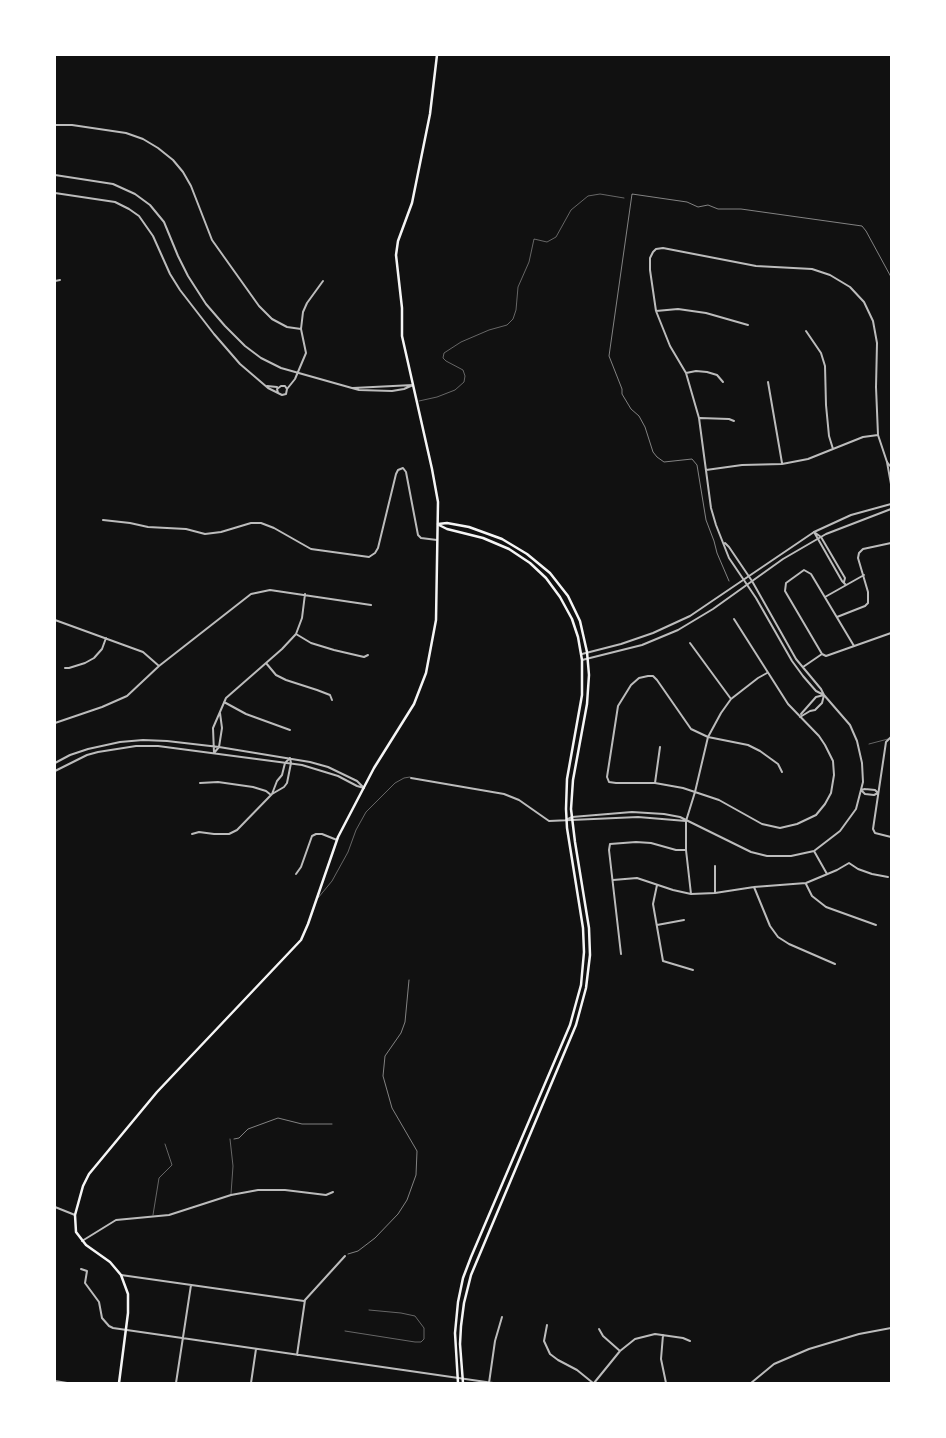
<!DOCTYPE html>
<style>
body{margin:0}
#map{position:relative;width:946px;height:1438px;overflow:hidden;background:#111;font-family:"PT Sans Narrow",sans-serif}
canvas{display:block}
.frame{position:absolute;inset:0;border:56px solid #fff;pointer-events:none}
</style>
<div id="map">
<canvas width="946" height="1438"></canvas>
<div class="frame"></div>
</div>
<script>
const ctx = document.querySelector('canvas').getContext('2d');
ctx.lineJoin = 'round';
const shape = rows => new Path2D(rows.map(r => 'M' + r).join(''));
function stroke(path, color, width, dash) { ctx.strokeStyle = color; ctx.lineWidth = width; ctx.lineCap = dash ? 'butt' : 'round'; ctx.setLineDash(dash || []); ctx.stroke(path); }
stroke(shape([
 [729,581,717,553,714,541,706,520,697,465,692,459,664,462,657,457,653,452,645,427,639,416,631,409,622,394,622,389,609,356,632,194,687,202,698,207,708,205,718,209,741,209,862,226,866,231,891,277],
 [234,1139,239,1138,248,1129,278,1118,302,1124,332,1124],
 [348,1254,358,1251,375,1238,398,1214,407,1200,416,1175,417,1151,392,1108,383,1076,385,1056,401,1033,405,1022,409,980]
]), '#f5f5f5', 0.5);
stroke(shape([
 [419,401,437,397,455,390,464,382,465,376,463,370,446,361,443,358,444,353,461,342,489,330,507,325,513,319,516,310,518,287,529,262,534,239,547,242,556,237,571,210,588,196,600,194,624,198],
 [869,744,888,739],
 [318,898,332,881,348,852,356,830,366,812,395,783,404,778,410,777],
 [230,1139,233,1166,231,1194],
 [153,1215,159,1178,172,1165,165,1144],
 [345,1331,415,1342,421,1342,424,1339,424,1328,415,1316,401,1313,369,1310]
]), '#bcbcbc', 0.5);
stroke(shape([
 [55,125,72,125,126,133,143,139,158,148,173,160,183,172,191,186,212,240,259,306,272,319,287,327,301,329],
 [55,193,115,202,129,209,139,216,153,236,170,274,180,290,214,334,240,364,268,388,282,395,286,394,287,389,285,386,281,386,277,389,278,393],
 [55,281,60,280],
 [656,311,678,309,706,313,748,325],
 [806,331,821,353,825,366,826,405,829,436,833,449],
 [686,373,696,371,707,372,717,375,723,382],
 [768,382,782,463],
 [267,386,277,387],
 [287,389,295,379,306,353,301,329,303,312,307,303,323,281],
 [700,418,729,419,734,421],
 [891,467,887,462,891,484],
 [706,470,742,465,782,464,808,459,863,437,878,435],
 [103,520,130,523,148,527,186,529,205,534,221,532,251,523,261,523,274,528,311,549,369,557,375,553,378,548,396,474,398,470,403,468,406,472,418,535,421,538,437,540],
 [725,543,729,547,752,581,796,659,821,689,824,695],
 [844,582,845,578,821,537,814,532,842,581,846,585],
 [825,597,864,575],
 [837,617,865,606,868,603,868,592,858,558,859,553,863,549,891,543],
 [734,619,788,704,819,736,825,745,833,761,834,775,831,793,825,804,816,815,797,824,780,828,762,824,719,800,683,788,655,783,616,783,609,782,607,777,618,706,631,685,639,678,648,676,653,676,657,680,691,729,708,737,748,745,760,751,778,764,782,772],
 [55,620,143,652,159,666],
 [296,634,311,643,334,650,364,657,368,655],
 [690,643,731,699],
 [822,654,785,591,786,583,804,570,811,574,854,646],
 [822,654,826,656,891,633],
 [266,663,276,675,286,680,317,690,330,695,332,700],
 [803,667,822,654],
 [65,668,69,668,85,663,94,658,102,649,106,638],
 [224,702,246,714,290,730],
 [220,713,222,728,219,747,214,753,213,728,226,698,282,649,296,634,302,618,305,594],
 [801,714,816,697,824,695],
 [800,717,810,711,815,710,822,703,824,695],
 [55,723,102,707,127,696,159,666,251,594,270,590,371,605],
 [891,737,886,742,873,829,875,833,891,837],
 [290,758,291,763,287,783,284,787,272,794,277,781,282,775,285,763,290,758],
 [55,763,70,755,88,749,120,742,143,740,167,741,219,747,310,762,328,767,357,781,364,788,357,786,338,776,302,765,158,746,136,746,98,752,87,755,55,771],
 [411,778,504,794,519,800,549,821,638,817,686,821],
 [200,783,218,782,253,787,266,791,271,795],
 [655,783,660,747],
 [865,789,875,790,878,793,874,795,865,794,861,790,865,789],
 [566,820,572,817,632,812,664,814,680,817,751,852,767,856,791,856,814,851,840,831,856,809,863,782,862,763,857,741,850,725,824,695,816,691,803,676,792,661,756,598,729,558,716,525,711,508,699,418,686,373,670,346,656,311,650,270,650,258,653,252,656,249,663,248,756,266,812,269,830,275,850,287,864,302,873,321,877,343,876,387,878,435,887,462],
 [192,834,199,832,214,834,229,834,237,830,272,794],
 [814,851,827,874],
 [715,866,715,893],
 [296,874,301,867,312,836,316,834,322,834,337,840],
 [613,880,637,878,673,890,691,894,715,893,754,887,806,883,837,870,849,863,858,869,872,874,888,877],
 [806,884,812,896,826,907,876,925],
 [657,885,653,904,663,961,693,970],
 [754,887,770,926,778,937,789,944,835,964],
 [691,894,686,850,686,821,695,792,708,737,721,713,731,699,758,678,767,673],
 [657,925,684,920],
 [621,954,609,850,610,844,636,842,651,843,676,850,686,850],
 [55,1207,75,1215],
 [82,1241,116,1220,169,1215,231,1195,258,1190,285,1190,326,1195,333,1192],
 [81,1269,87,1271,85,1283,99,1302,102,1318,109,1326,113,1328,493,1383],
 [121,1275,304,1301],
 [547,1325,544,1341,550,1354,558,1360,577,1370,593,1383],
 [599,1329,603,1336,620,1351],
 [663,1335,661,1359,666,1383],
 [297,1355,305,1300,345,1256],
 [55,1381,67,1383],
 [176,1383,191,1285],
 [251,1383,256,1349],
 [489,1383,495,1341,502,1317],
 [594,1383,620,1351,635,1339,655,1334,683,1338,690,1341]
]), '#bcbcbc', 2);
stroke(shape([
 [55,175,113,184,135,194,150,205,164,222,178,256,188,276,206,304,225,326,245,346,261,358,281,368,359,390,392,391,404,389,413,385,353,388],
 [582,654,621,644,653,633,690,616,814,532,851,515,891,504],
 [582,660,642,645,678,630,713,609,783,559,826,534,891,509],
 [751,1383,774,1364,809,1349,859,1334,891,1328]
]), '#bcbcbc', 2);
stroke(shape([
 [438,524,447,523,469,527,502,539,527,554,550,573,568,596,580,621,587,652,589,675,587,704,573,780,571,809,575,842,589,928,590,955,586,988,576,1025,471,1275,464,1303,461,1326,460,1344,463,1383],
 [439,525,447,529,483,538,509,549,530,563,546,578,560,597,572,619,578,637,582,660,582,695,567,779,566,809,567,828,583,928,584,952,581,985,570,1025,471,1257,463,1278,458,1302,455,1333,458,1383]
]), '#f5f5f5', 2.5);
stroke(shape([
 [119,1383,128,1313,128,1294,121,1275,110,1262,86,1245,76,1232,75,1215,83,1186,89,1174,157,1092,301,940,308,924,338,837,374,768,414,704,426,673,436,620,438,502,432,469,402,336,402,308,396,255,398,241,412,203,430,114,437,55]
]), '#f5f5f5', 2.5);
</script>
